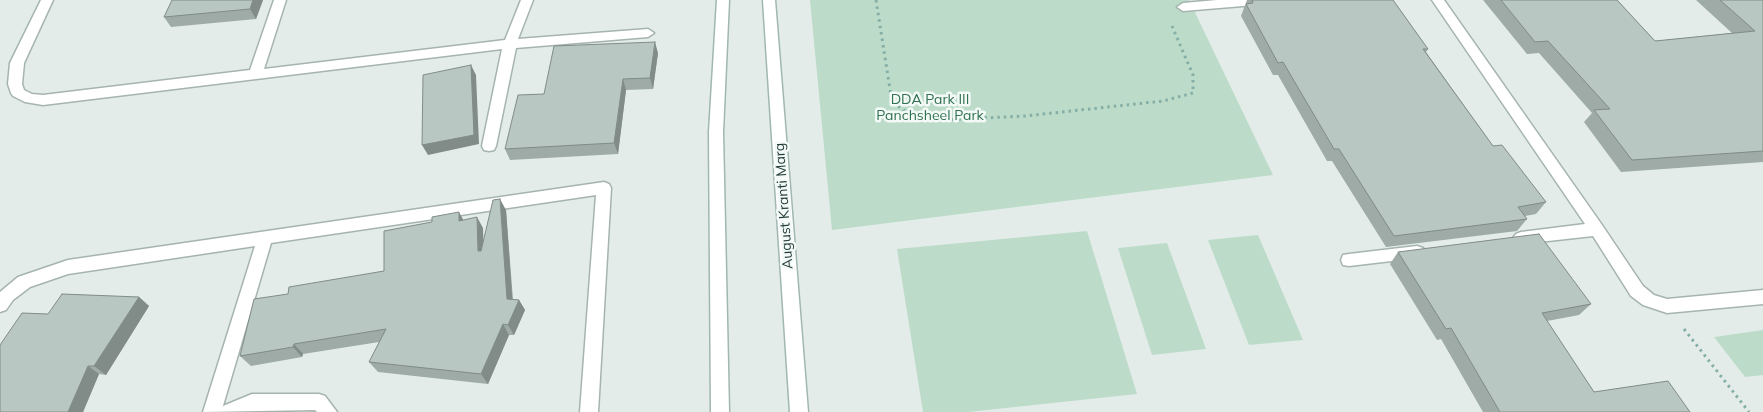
<!DOCTYPE html>
<style>
body{margin:0}
canvas{display:block;background:#e3ece9}
</style>
<canvas width="1763" height="412"></canvas>
<script>
const ctx = document.querySelector('canvas').getContext('2d');
ctx.lineJoin = 'round';
function fillPath(path, color) { ctx.fillStyle = color; ctx.fill(path, 'evenodd'); }
const shape = rows => new Path2D(rows.map(r => 'M' + r).join(''));
function stroke(path, color, width, dash) { ctx.strokeStyle = color; ctx.lineWidth = width; ctx.lineCap = dash ? 'butt' : 'round'; ctx.setLineDash(dash || []); ctx.stroke(path); }
function write(font, color, halo, rows, align = 'center') {
  ctx.font = font + ' Mulish,sans-serif'; ctx.lineWidth = 5; ctx.setLineDash([]); ctx.textBaseline = 'middle'; ctx.strokeStyle = halo; ctx.fillStyle = color; for (const [text, x, y, turn = 0] of rows) {
    ctx.save(); ctx.translate(x, y); ctx.rotate((+turn || 0) * Math.PI / 180); ctx.textAlign = isNaN(turn) ? turn : align; if (halo) ctx.strokeText(text, 0, 0); ctx.fillText(text, 0, 0); ctx.restore();
  }
}
fillPath(shape([
 [810,0,1189,0,1273,175,832,230],
 [1087,231,1137,394,968,412,923,412,897,249],
 [1258,235,1303,340,1249,345,1208,240],
 [1167,243,1206,349,1152,355,1118,248],
 [1763,330,1763,375,1745,377,1714,337]
]), '#bcdcc9');
const minor = shape([
 [41,0,53,0,24,63,22,84,24,90,32,94,43,95,250,70,274,0,286,0,264,69,505,40,521,0,533,0,518,39,648,29,654,33,648,37,516,48,496,146,494,150,489,151,484,150,482,146,502,49,43,105,25,102,13,96,11,93,8,84,10,63,41,0],
 [1217,0,1273,0,1267,4,1183,11,1177,7,1183,3,1217,0],
 [1432,0,1444,0,1602,225,1643,286,1654,295,1667,299,1763,290,1763,304,1667,313,1643,305,1631,296,1593,236,1521,244,1516,242,1513,238,1516,234,1521,232,1585,224,1432,0],
 [604,182,609,184,611,188,598,412,580,412,596,195,271,243,222,409,223,406,252,394,319,394,325,396,337,412,317,412,315,410,203,412,255,246,68,274,30,287,13,300,6,310,0,312,0,292,18,277,68,260,604,182],
 [1417,246,1423,248,1425,252,1423,256,1417,258,1349,266,1343,265,1341,260,1343,255,1349,254,1417,246]
]);
const secondary = shape([
 [717,0,729,0,723,132,729,412,711,412,709,132,717,0],
 [763,0,775,0,808,412,790,412,763,0]
]);
stroke(minor, '#a6b4b1', 3);
stroke(secondary, '#a1b7b2', 3);
stroke(shape([
 [876,0,892,102,920,121,1025,116,1163,101,1193,93,1193,75,1172,26],
 [1684,329,1749,412]
]), '#84aea6', 3, [2.5, 4]);
fillPath(minor, '#fff');
fillPath(secondary, '#fff');
fillPath(shape([
 [263,0,256,19,171,27,164,17],
 [1247,0,1393,0,1428,49,1426,52,1493,146,1546,202,1536,214,1525,216,1527,219,1517,231,1386,247,1332,161,1327,161,1278,75,1273,75,1241,16],
 [1483,0,1617,0,1655,41,1732,33,1696,0,1763,0,1763,162,1621,172,1584,122,1592,113,1539,53,1527,54],
 [658,53,653,89,626,90,618,154,510,160,505,149,544,94],
 [506,210,513,299,519,300,525,310,514,335,509,335,488,384,378,372,369,362,379,342,303,354,302,357,251,366,240,356,288,294,384,271,464,220,483,228,483,243],
 [1398,252,1591,304,1579,315,1547,321,1594,392,1690,412,1483,412,1441,339,1437,340,1390,264],
 [139,297,149,306,106,375,99,374,83,412,0,412,48,314]
]), '#9eaba7');
fillPath(shape([
 [253,0,263,0,256,19,250,9],
 [655,42,658,53,653,89,650,78],
 [471,65,476,75,479,144,428,155,422,145],
 [623,79,626,90,618,154,614,143],
 [500,199,506,210,513,309,507,299],
 [459,212,465,223,459,221],
 [477,217,483,228,484,261,478,251],
 [139,297,149,306,106,375,94,366],
 [519,300,525,310,514,335,508,325],
 [503,324,509,335,488,384,481,374],
 [294,344,303,354,302,357,293,347],
 [88,366,99,374,83,412,68,412]
]), '#818b88');
const building = shape([
 [172,0,253,0,250,9,164,17,172,0],
 [1252,0,1393,0,1428,49,1423,49,1493,146,1502,145,1546,202,1518,207,1527,219,1394,236,1339,149,1334,149,1283,62,1278,63,1246,4,1253,3,1252,0],
 [1501,0,1617,0,1655,41,1755,31,1720,0,1763,0,1763,151,1632,160,1594,110,1610,109,1548,41,1535,42,1501,0],
 [655,42,650,78,623,79,614,143,505,149,518,95,544,94,554,46,655,42],
 [471,65,474,135,422,145,423,75,471,65],
 [500,199,507,299,519,300,508,325,503,324,481,374,369,362,386,329,294,344,293,347,240,356,254,299,288,294,289,287,384,271,384,231,432,222,432,217,459,212,459,221,477,217,478,251,481,251,493,200,500,199],
 [1539,234,1591,304,1542,313,1594,392,1668,381,1690,412,1500,412,1451,328,1446,329,1398,252,1539,234],
 [62,294,139,297,94,366,88,366,68,412,0,412,0,345,22,313,48,314,62,294]
]);
fillPath(building, '#b8c7c2');
stroke(building, '#818b88', 1);
write('14px', '#2f7151', '#f3f9f6', [
 ["DDA Park III",930,100],
 ["Panchsheel Park",930,116]
]);
write('14px', '#233c39', '#f3f9f6', [
 ["August Kranti Marg",784,206,-94]
]);
</script>
